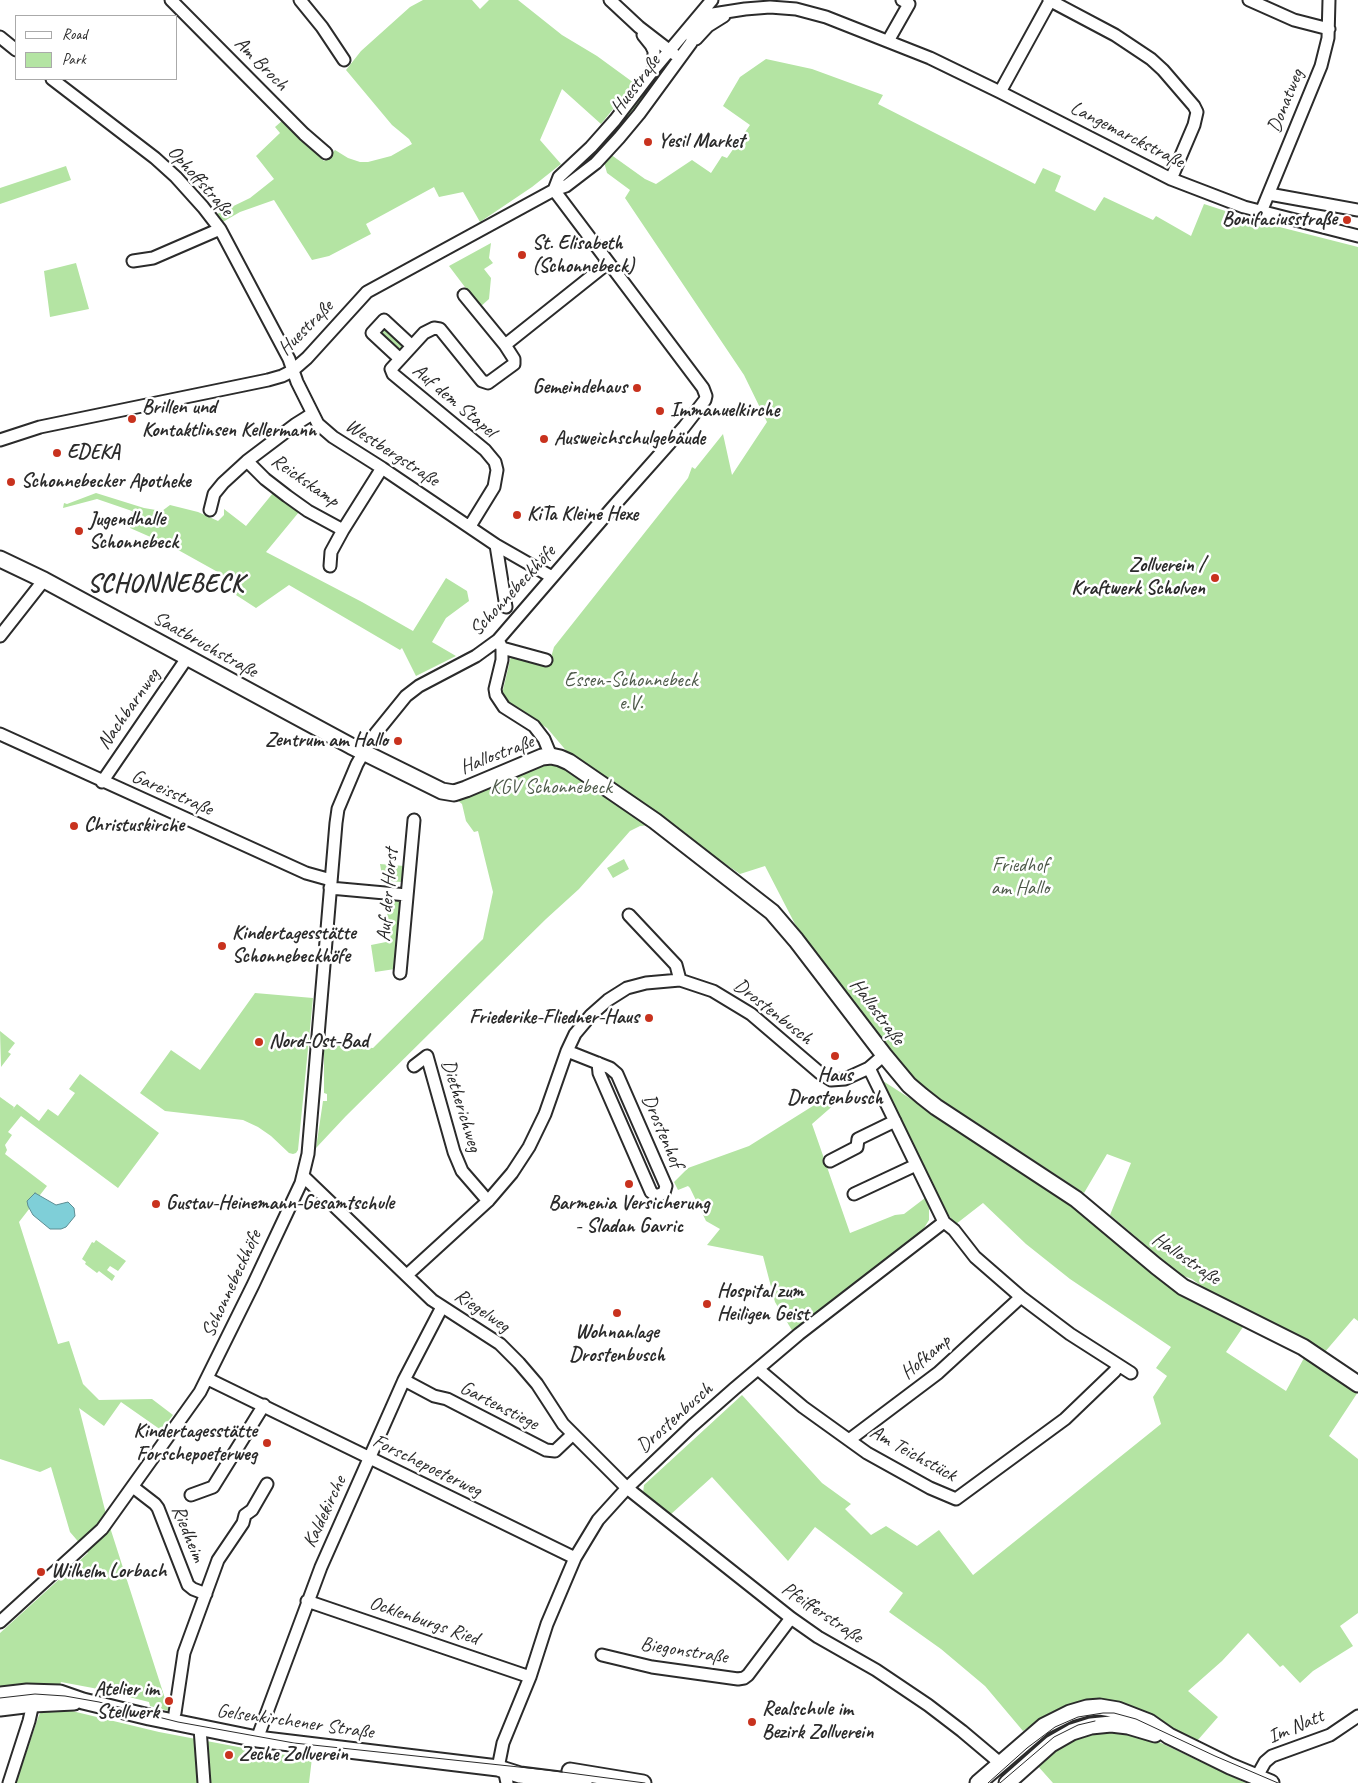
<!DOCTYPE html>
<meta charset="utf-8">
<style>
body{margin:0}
#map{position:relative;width:1358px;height:1783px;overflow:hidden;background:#fff;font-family:Caveat,sans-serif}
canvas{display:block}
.legend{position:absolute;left:15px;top:15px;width:162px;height:65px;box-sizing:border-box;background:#fff;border:1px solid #aaa;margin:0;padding:6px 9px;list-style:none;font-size:15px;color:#2b2b2b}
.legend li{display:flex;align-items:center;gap:10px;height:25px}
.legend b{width:25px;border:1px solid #aaa}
</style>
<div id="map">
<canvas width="1358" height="1783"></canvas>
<ul class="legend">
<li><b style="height:6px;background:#fff"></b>Road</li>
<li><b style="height:14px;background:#b4e4a3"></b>Park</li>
</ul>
</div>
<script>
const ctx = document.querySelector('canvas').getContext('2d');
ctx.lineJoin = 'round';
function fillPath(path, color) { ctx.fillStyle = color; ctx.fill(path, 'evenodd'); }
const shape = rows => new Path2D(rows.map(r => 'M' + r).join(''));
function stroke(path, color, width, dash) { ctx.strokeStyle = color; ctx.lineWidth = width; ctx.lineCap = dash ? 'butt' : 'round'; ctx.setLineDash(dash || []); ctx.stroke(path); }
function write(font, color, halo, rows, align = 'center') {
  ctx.font = font + ' Caveat,sans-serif'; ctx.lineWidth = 5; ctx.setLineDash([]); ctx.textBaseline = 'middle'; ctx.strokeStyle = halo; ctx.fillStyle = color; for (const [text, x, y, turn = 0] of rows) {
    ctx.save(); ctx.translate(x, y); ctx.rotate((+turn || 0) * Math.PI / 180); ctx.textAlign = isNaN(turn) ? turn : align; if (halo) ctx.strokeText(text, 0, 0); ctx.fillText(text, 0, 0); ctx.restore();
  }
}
fillPath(shape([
 [423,0,472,0,480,9,489,0,518,0,562,35,597,56,634,83,601,124,562,89,540,140,561,164,532,187,480,222,463,192,439,197,434,187,366,224,371,234,329,256,312,260,274,200,240,212,221,223,215,215,250,198,274,179,256,156,280,133,275,127,283,120,324,161,335,150,348,158,360,162,368,162,391,156,412,144,409,139,392,125,346,70,361,51,410,7],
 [766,59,812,69,883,95,878,104,1035,184,1043,168,1061,176,1055,191,1095,211,1104,197,1153,220,1156,216,1191,236,1204,204,1256,221,1358,247,1358,1321,1354,1318,1324,1353,1287,1331,1205,1289,1192,1279,1181,1275,1110,1215,1131,1163,1107,1154,1084,1193,925,1089,908,1072,879,1036,803,935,795,924,765,866,740,874,629,798,569,754,547,728,505,703,502,694,511,656,549,664,554,647,688,478,692,467,695,469,723,434,732,475,767,422,744,375,625,198,630,190,607,173,604,162,610,154,645,179,656,184,692,160,711,173,722,156,727,158,750,125,723,106,740,77],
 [660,68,663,70,632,117,598,155,564,181,591,154],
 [66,166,71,180,0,204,0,188],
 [491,243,489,258,493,263,484,269,491,278,489,299,480,307,449,266],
 [76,263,89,309,50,317,44,271],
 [384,322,410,346,400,356,374,333],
 [96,493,144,508,162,511,170,505,198,512,218,521,224,515,224,509,246,526,273,493,299,512,266,552,362,602,413,631,446,578,467,591,469,601,446,618,432,642,456,656,416,676,402,648,400,650,289,585,256,608,236,595,241,585,171,546,130,528,132,511,97,499,63,508,64,503,67,504],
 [555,764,567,769,650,825,640,826,630,831,579,889,546,919,432,1031,346,1116,316,1148,323,1101,327,1101,327,1094,324,1093,324,1044,373,1048,483,939,493,892,478,831,474,832,466,821,462,804,457,800,546,765],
 [624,859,629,869,613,878,607,868],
 [380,864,404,866,402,882,383,881],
 [385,898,398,899,401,904,395,969,375,972,371,945,391,941],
 [255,993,313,998,298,1150,296,1153,293,1154,289,1153,271,1136,258,1127,243,1120,165,1111,140,1093,171,1050,200,1070],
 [0,1031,15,1043,8,1052,11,1054,1,1067],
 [80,1074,159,1133,118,1188,21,1116,8,1132,12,1135,5,1145,7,1150,5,1154,47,1186,19,1222,58,1344,69,1341,83,1384,99,1400,152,1399,173,1415,161,1430,121,1402,104,1426,79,1408,107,1518,169,1711,150,1706,149,1702,93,1688,61,1682,60,1685,35,1684,0,1688,0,1633,88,1553,70,1532,51,1467,40,1472,0,1459,0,1097,14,1107,12,1110,17,1104,39,1121,48,1109,58,1116,75,1093,69,1089],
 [883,1081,1054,1191,1179,1295,1243,1327,1226,1352,1286,1391,1304,1358,1358,1392,1329,1436,1358,1459,1358,1613,1340,1626,1353,1646,1313,1671,1300,1683,1283,1665,1280,1667,1248,1633,1222,1661,1188,1691,1218,1717,1197,1741,1165,1726,1072,1705,1051,1712,1023,1731,985,1686,941,1649,889,1612,903,1593,815,1527,788,1561,712,1477,670,1515,643,1493,644,1485,742,1395,822,1483,851,1504,845,1509,871,1535,886,1526,917,1546,939,1530,973,1575,1161,1424,1153,1397,1167,1376,1156,1368,1171,1347,1070,1279,1026,1244,983,1203,956,1224,946,1212],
 [832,1094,836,1103,812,1124,850,1233,895,1215,904,1214,925,1198,929,1208,929,1220,921,1233,793,1332,775,1302,763,1256,707,1245,720,1229,706,1221,690,1188,688,1186,678,1190,674,1182,688,1168,749,1146],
 [96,1240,126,1261,118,1271,110,1266,107,1270,115,1276,112,1281,99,1271,97,1273,85,1264,86,1262,82,1259,92,1242,94,1243],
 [42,1711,72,1711,159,1732,270,1753,312,1758,309,1783,16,1783,39,1715],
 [1113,1730,1139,1735,1159,1742,1246,1783,1053,1783,1036,1764,1056,1748,1071,1739,1090,1732]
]), '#b4e4a3');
const water = shape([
 [35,1193,56,1205,68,1202,74,1208,75,1216,66,1227,61,1229,50,1229,33,1215,28,1206,27,1201,35,1193]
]);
fillPath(water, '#7fcfd8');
stroke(water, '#5d8d93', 1);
const minor = shape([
 [171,0,304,134,326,153],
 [300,0,322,27,344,60],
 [610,0,639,27,674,54],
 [1049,0,1115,35,1151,59,1163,70,1194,106,1197,112,1194,125,1171,179],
 [1249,0,1294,20,1329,29],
 [686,32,705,18,713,14,745,9,770,7,796,9,826,17,930,58,1000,92,1171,179,1244,207,1358,236],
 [643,35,651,45,654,51,654,69],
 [0,37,16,50],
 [696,39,708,26,724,16],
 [888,41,909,4,902,0],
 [52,79,155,158,176,177,203,207,220,229,289,359,297,382,318,424,333,437,382,468,496,545,552,577],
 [1000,92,1050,1],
 [554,190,559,177,591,147,615,120,654,69,712,0],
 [1269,194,1358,210],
 [1261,212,1321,66,1328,38,1329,0],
 [133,261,153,258,220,229],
 [464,295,505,345],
 [400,359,372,333,384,320,412,346],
 [0,440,40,427,69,421,268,380,282,376,292,371,307,358,367,292,554,190,566,186,596,163,619,138,639,114,691,43,702,13],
 [247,461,265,479,287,496,308,511,343,530],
 [210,510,214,494,223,483,247,461,296,424,312,414],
 [470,526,494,487,497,470,495,462,485,450,393,374,391,369,424,333,434,328,440,329,482,381,488,383,514,364,514,359,505,345,608,263],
 [496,545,506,607],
 [330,566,331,552,343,530,382,468],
 [0,636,44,580],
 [498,640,502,648,502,660,495,689,496,695,504,707,534,726,544,739,551,756],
 [502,648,546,660],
 [0,734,306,873,331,880],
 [102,782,187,658],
 [330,888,407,895],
 [629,915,676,965,680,980],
 [400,973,414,820],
 [567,1051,610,1068,617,1074,666,1186,664,1193,656,1196,651,1192,599,1073,598,1063],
 [414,1066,427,1056,454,1152,462,1171,488,1201],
 [869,1068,944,1222,954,1230,975,1257,1021,1297,1070,1334,1131,1373],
 [830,1161,857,1147,858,1139,895,1121],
 [303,1176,432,1300,500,1344,519,1363,537,1384,563,1424,627,1488,791,1618,818,1637,876,1670,928,1705,962,1731,1000,1763],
 [854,1194,916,1165],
 [407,1275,488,1201,512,1173,529,1147,545,1114,567,1051,575,1034,591,1015,608,1000,627,988,646,983,680,980,713,991,751,1014,820,1073,831,1080,845,1079,869,1068,884,1055],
 [758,1369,803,1407,867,1453,930,1488,956,1499,1065,1419,1115,1371,1118,1366],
 [208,1379,575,1558],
 [404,1380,434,1396,447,1399,546,1450,555,1451,573,1434],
 [849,1440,938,1373,1021,1297],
 [133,1487,155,1504,158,1508,188,1585,193,1589,206,1594],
 [191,1495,213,1487,264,1405],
 [307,1601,530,1677],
 [0,1622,102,1529,200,1392,253,1285,301,1183,308,1154,336,823,338,809,357,764,368,745,376,733,406,696,419,686,476,656,498,640,612,508,684,427,705,400,706,396,703,388,554,190],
 [602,1655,652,1667,738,1679,744,1678,748,1675,791,1618],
 [175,1713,184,1653,218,1560,243,1523,245,1515,252,1510,267,1484],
 [200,1728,204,1783],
 [257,1739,321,1567,404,1380,442,1307],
 [498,1768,503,1743,530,1677,547,1624,575,1558,598,1520,627,1488,692,1426,734,1389,799,1334,944,1222],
 [504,1769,507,1783],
 [1256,1778,1265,1762,1272,1756,1330,1735,1358,1716],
 [9,1783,29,1721,34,1699]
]);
const major = shape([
 [0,559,44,580,351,746,442,791,454,793,466,789,542,757,551,756,560,758,569,762,655,821,772,912,796,940,884,1055,909,1085,922,1096,936,1107,1076,1199,1156,1266,1183,1287,1303,1347,1358,1384],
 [0,1695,27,1692,60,1693,83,1701,149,1717,257,1739,498,1768,520,1775,584,1783],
 [0,1708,33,1704,74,1702],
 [570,1771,643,1783],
 [978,1783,1044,1726,1070,1713,1087,1708,1100,1707,1118,1710,1149,1722,1169,1736,1230,1766,1271,1783],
 [1007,1783,1051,1744,1072,1732,1091,1726,1111,1724,1128,1726,1155,1734]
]);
stroke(minor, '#2b2b2b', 15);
stroke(major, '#2b2b2b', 19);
stroke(minor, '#fff', 11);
stroke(major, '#fff', 15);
stroke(shape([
 [0,1698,35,1694,65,1696,99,1702,178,1722,294,1743,547,1770,645,1783],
 [988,1783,1027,1748,1055,1727,1078,1717,1103,1713,1114,1713,1136,1719,1215,1756,1278,1783],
 [1000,1783,1054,1737,1078,1725,1095,1721]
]), '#2b2b2b', 1);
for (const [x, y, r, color] of [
 [648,142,5,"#c8321e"],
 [1347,220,5,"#c8321e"],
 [522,255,5,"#c8321e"],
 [637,388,5,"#c8321e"],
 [660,411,5,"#c8321e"],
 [132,419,5,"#c8321e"],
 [544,439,5,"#c8321e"],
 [57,453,5,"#c8321e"],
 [11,482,5,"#c8321e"],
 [517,515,5,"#c8321e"],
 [79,531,5,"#c8321e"],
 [1215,578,5,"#c8321e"],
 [398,741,5,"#c8321e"],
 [74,826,5,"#c8321e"],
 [222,946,5,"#c8321e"],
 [649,1018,5,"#c8321e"],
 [259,1042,5,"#c8321e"],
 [835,1056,5,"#c8321e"],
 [629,1184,5,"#c8321e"],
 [156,1204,5,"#c8321e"],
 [707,1304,5,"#c8321e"],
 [617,1313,5,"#c8321e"],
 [267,1443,5,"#c8321e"],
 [41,1572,5,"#c8321e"],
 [169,1701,5,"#c8321e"],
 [752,1722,5,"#c8321e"],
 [229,1755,5,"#c8321e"]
]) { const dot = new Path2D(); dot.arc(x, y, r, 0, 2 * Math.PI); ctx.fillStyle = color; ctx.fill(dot); stroke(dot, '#fff', 2); }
write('20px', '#2b2b2b', '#fff', [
 ["Am Broch",261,64,45],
 ["Huestraße",636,85,-53],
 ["Donatweg",1286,101,-68],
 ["Langemarckstraße",1127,135,27],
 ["Ophoffstraße",200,181,48],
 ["Huestraße",306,328,-45],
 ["Auf dem Stapel",454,401,40],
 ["Westbergstraße",392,453,33],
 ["Reickskamp",305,481,35],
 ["Schonnebeckhöfe",513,591,-47],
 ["Saatbruchstraße",205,645,29],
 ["Nachbarnweg",129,709,-55],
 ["Hallostraße",497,755,-21],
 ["Gareisstraße",172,793,24],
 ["Auf der Horst",388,895,-85],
 ["Drostenbusch",773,1012,38],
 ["Hallostraße",877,1012,53],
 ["Dietherichweg",461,1106,73],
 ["Drostenhof",662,1131,67],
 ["Hallostraße",1186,1259,34],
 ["Schonnebeckhöfe",232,1284,-65],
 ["Riegelweg",482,1311,34],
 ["Hofkamp",926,1357,-40],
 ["Gartenstiege",499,1406,27],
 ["Drostenbusch",675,1418,-42],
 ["Am Teichstück",913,1454,29],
 ["Forschepoeterweg",427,1466,26],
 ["Kaldekirche",325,1512,-65],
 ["Riedheim",188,1534,68],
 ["Pfeifferstraße",822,1613,34],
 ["Ocklenburgs Ried",424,1621,19],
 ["Biegonstraße",684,1651,9],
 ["Gelsenkirchener Straße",295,1722,8],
 ["Im Natt",1296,1727,-23]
]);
write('bold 20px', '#2b2b2b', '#fff', [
 ["Yesil Market",658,142],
 ["Bonifaciusstraße",1337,220,"right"],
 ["St. Elisabeth",532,244],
 ["(Schonnebeck)",532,267],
 ["Gemeindehaus",627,388,"right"],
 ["Brillen und",142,408],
 ["Kontaktlinsen Kellermann",142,431],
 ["Immanuelkirche",670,411],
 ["Ausweichschulgebäude",554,439],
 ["EDEKA",67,453],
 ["Schonnebecker Apotheke",21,482],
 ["KiTa Kleine Hexe",527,515],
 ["Jugendhalle",89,520],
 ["Schonnebeck",89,543],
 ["Zollverein /",1205,566,"right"],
 ["Kraftwerk Scholven",1205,589,"right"],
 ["Zentrum am Hallo",388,741,"right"],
 ["Christuskirche",84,826],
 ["Kindertagesstätte",232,934],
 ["Schonnebeckhöfe",232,957],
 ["Friederike-Fliedner-Haus",639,1018,"right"],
 ["Nord-Ost-Bad",269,1042],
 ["Haus",835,1076,"center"],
 ["Drostenbusch",835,1099,"center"],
 ["Gustav-Heinemann-Gesamtschule",166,1204],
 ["Barmenia Versicherung",629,1204,"center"],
 ["- Sladan Gavric",629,1227,"center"],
 ["Hospital zum",717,1292],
 ["Heiligen Geist",717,1315],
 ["Wohnanlage",617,1333,"center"],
 ["Drostenbusch",617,1356,"center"],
 ["Kindertagesstätte",257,1432,"right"],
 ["Forschepoeterweg",257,1455,"right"],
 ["Wilhelm Lorbach",51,1572],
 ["Atelier im",159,1690,"right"],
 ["Stellwerk",159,1713,"right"],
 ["Realschule im",762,1710],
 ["Bezirk Zollverein",762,1733],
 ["Zeche Zollverein",239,1755]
], 'left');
write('20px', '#4d5949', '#fff', [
 ["Essen-Schonnebeck",631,681],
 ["e.V.",631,704],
 ["KGV Schonnebeck",551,788],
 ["Friedhof",1020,866],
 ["am Hallo",1020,889]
]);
ctx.letterSpacing = '1px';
write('bold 25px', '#2b2b2b', '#fff', [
 ["SCHONNEBECK",166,584]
]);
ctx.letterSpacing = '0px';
</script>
